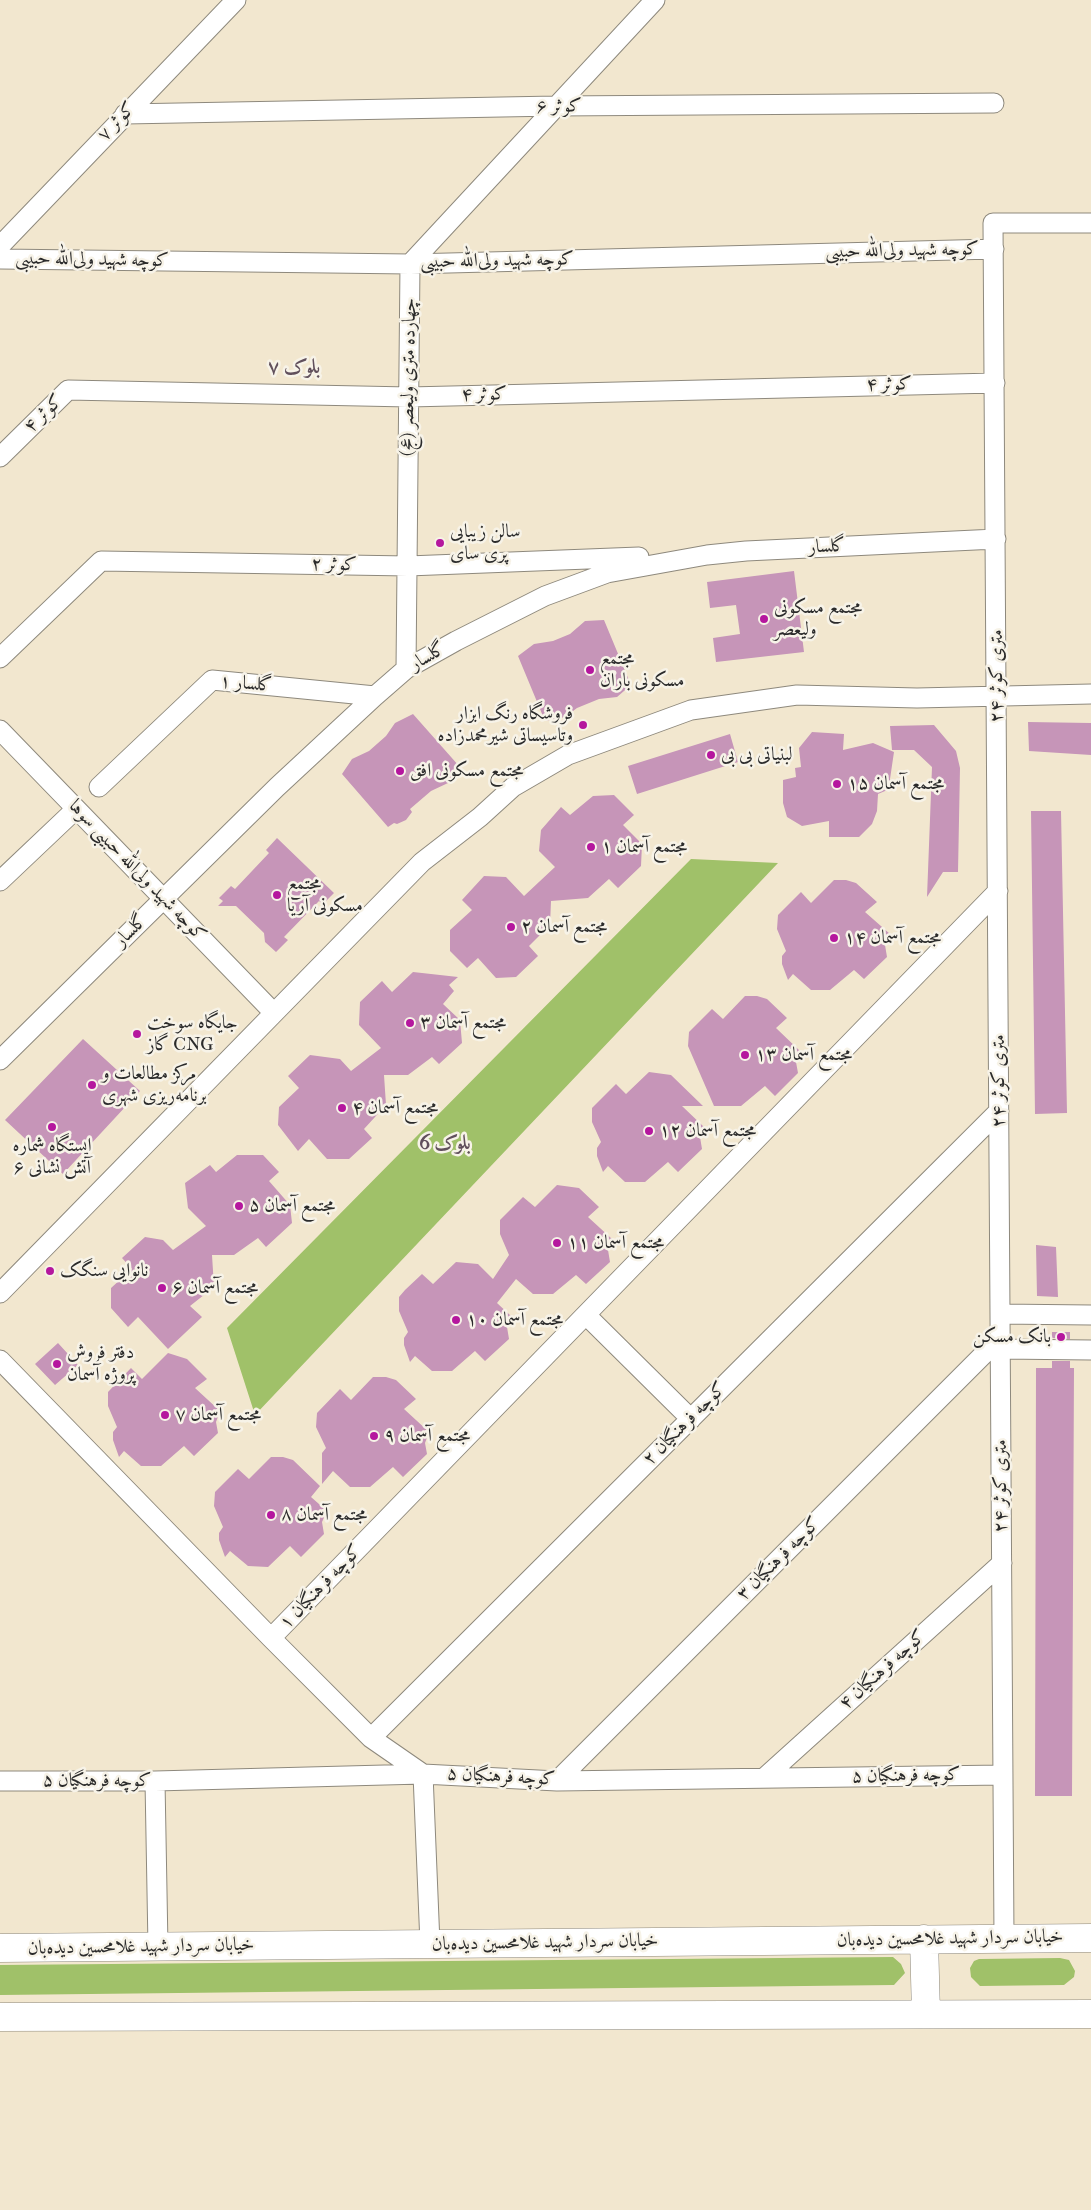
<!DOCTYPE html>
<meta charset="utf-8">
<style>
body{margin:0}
canvas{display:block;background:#f2e7cf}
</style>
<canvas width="1091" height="2210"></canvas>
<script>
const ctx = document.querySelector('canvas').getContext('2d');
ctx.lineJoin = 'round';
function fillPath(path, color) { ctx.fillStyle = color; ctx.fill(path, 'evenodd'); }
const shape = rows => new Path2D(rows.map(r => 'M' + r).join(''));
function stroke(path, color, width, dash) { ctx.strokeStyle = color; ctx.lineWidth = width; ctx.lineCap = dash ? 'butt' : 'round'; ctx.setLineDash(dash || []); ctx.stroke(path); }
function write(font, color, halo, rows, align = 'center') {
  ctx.font = font + ' "IM FELL French Canon",Amiri,serif'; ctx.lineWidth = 5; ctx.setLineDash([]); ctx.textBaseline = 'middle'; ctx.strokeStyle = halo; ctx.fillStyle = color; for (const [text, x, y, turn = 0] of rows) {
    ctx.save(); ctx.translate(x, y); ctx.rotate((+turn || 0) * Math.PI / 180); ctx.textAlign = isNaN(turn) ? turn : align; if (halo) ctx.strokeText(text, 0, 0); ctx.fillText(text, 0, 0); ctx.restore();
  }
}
fillPath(shape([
 [691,859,778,863,255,1415,227,1328],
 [893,1957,901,1964,905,1973,894,1985,0,1995,0,1965],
 [1060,1958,1069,1960,1075,1971,1074,1977,1064,1985,980,1986,971,1977,970,1968,974,1961,979,1959]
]), '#a0c169');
fillPath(shape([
 [794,571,804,652,716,662,713,638,740,634,736,605,710,608,707,582],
 [604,620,631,685,617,697,599,699,577,708,565,717,545,721,518,656,534,644,553,641,570,634,585,621],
 [413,714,459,766,452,773,453,775,448,783,431,791,410,809,412,812,406,820,397,824,394,823,388,827,342,774,352,759,369,751,386,736,395,723],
 [1028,722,1091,723,1091,755,1029,751],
 [934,725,956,751,960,768,958,872,943,872,927,897,932,767,914,750,892,750,890,726],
 [812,732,844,734,843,750,873,743,894,752,890,779,892,788,878,794,877,811,872,824,859,837,829,837,829,821,802,826,787,817,783,803,783,780,796,777,795,768,801,767,799,748],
 [730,734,738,762,637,794,628,766],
 [614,795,634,815,623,825,642,844,641,866,618,888,609,879,588,898,551,901,550,925,529,946,538,956,516,977,496,978,478,958,467,968,450,951,450,930,472,910,462,900,484,876,506,877,524,896,555,867,539,851,541,830,561,807,570,815,593,796],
 [1031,811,1061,811,1067,1113,1035,1114],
 [277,838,334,893,323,904,319,901,284,937,288,940,276,952,265,942,264,933,236,906,218,906,223,901,219,898,231,886,235,889,269,853,266,850],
 [834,880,846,880,856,883,877,902,865,912,890,934,885,945,887,957,864,979,854,970,830,990,811,990,793,974,788,980,782,964,782,956,786,951,777,929,778,915,801,892,811,903],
 [413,972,458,977,449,985,454,991,443,1004,460,1020,462,1043,439,1064,432,1057,408,1075,384,1075,386,1105,364,1129,372,1138,349,1159,327,1159,309,1139,298,1151,278,1125,279,1107,299,1088,288,1076,310,1055,340,1059,351,1071,381,1048,359,1025,360,1002,382,981,392,992],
 [745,996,757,996,767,999,787,1018,776,1028,800,1051,796,1062,798,1073,775,1096,765,1086,741,1106,714,1106,688,1046,689,1032,712,1009,723,1019],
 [83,1039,140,1091,63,1174,5,1120],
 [649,1072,671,1075,703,1106,682,1106,704,1127,700,1137,702,1149,678,1172,668,1162,645,1182,625,1182,608,1166,603,1172,597,1156,597,1148,601,1142,592,1122,592,1108,616,1084,626,1094],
 [237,1155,263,1155,279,1172,269,1181,290,1205,292,1223,266,1247,258,1238,234,1255,212,1255,214,1287,190,1306,202,1317,168,1349,138,1317,128,1327,111,1308,111,1288,132,1269,122,1258,145,1237,163,1240,173,1250,206,1226,188,1208,185,1183,210,1165,216,1172],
 [557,1185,579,1188,599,1207,588,1217,612,1239,608,1250,610,1262,586,1284,576,1275,553,1294,533,1294,516,1279,497,1303,511,1316,507,1327,509,1339,485,1361,475,1351,452,1371,432,1371,415,1356,410,1362,404,1345,404,1338,408,1332,399,1311,399,1297,405,1290,422,1274,433,1284,456,1262,478,1264,493,1279,509,1255,500,1234,500,1220,523,1197,535,1207],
 [1036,1245,1056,1247,1058,1297,1037,1296],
 [1052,1332,1070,1332,1070,1339,1052,1338],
 [58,1343,78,1365,55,1385,35,1364],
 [168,1353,187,1359,207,1379,195,1388,220,1411,216,1422,218,1433,194,1456,184,1446,161,1466,141,1466,124,1451,119,1457,113,1440,113,1432,117,1427,108,1406,108,1392,131,1368,142,1379],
 [1052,1361,1070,1361,1070,1368,1074,1368,1072,1796,1035,1796,1036,1368,1052,1368],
 [373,1377,386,1377,396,1380,416,1399,404,1409,429,1432,425,1443,427,1454,403,1477,393,1467,370,1487,350,1487,333,1471,322,1484,322,1453,326,1448,316,1427,317,1413,340,1389,351,1400],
 [271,1457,283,1457,293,1460,320,1486,311,1497,327,1511,322,1522,324,1534,301,1557,290,1546,268,1567,248,1566,230,1551,225,1557,219,1540,219,1533,223,1527,214,1506,215,1492,238,1469,249,1479]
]), '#c695b8');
const street = shape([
 [125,114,556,106,994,103],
 [0,246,236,0],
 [0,259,410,264,994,249],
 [0,457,68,390,409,397,995,383],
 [0,658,101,561,408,566,639,557],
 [406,669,410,264,655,0],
 [0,730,274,1013],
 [99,787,212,680,375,696],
 [0,881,76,809],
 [0,1060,277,787,375,696,406,669,456,641,545,596,607,573,707,555,746,551,996,539],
 [0,1293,422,862,480,817,513,787,568,755,691,710,797,695,917,698,1091,694],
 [1000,1314,1091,1315],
 [586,1315,691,1419],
 [1001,1349,1091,1350],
 [0,1360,271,1638,371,1738,423,1774,430,1944],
 [271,1638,998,891],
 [371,1738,999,1111],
 [764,1778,1002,1563],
 [0,1781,155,1781,423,1774,557,1781,1003,1775],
 [155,1781,158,1947],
 [557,1781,1001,1337],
 [1004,1939,993,223,1091,223]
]);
const primary = shape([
 [924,1939,926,2014],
 [0,1948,1091,1938],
 [0,2017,1091,2014]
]);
stroke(street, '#8e897d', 21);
stroke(primary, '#8e897d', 29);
stroke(street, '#fff', 19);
stroke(primary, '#fff', 28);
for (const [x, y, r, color] of [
 [440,543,5,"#b5179e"],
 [764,619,5,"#b5179e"],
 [590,670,5,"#b5179e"],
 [583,725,5,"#b5179e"],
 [711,755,5,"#b5179e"],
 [400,771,5,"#b5179e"],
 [837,784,5,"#b5179e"],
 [591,847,5,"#b5179e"],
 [277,895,5,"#b5179e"],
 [511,927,5,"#b5179e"],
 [834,938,5,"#b5179e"],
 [410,1023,5,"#b5179e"],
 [137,1034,5,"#b5179e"],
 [745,1055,5,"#b5179e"],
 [92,1085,5,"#b5179e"],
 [342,1108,5,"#b5179e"],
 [52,1127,5,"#b5179e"],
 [649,1131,5,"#b5179e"],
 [239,1206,5,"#b5179e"],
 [557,1243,5,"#b5179e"],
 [50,1271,5,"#b5179e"],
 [162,1288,5,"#b5179e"],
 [456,1320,5,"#b5179e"],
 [1061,1337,5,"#b5179e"],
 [57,1364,5,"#b5179e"],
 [165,1415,5,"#b5179e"],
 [374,1436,5,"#b5179e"],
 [271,1515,5,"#b5179e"]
]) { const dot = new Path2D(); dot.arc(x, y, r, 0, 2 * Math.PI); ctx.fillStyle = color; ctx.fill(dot); stroke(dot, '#f7f3e8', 2); }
write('19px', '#2b2b2b', '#f7f3e8', [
 ["کوثر ۶",559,107,-1],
 ["کوثر ۷",117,122,-46],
 ["کوچه شهید ولی‌الله حبیبی",902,251,-1],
 ["کوچه شهید ولی‌الله حبیبی",92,260,1],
 ["کوچه شهید ولی‌الله حبیبی",497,261,-1],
 ["چهارده متری ولیعصر (عج)",409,377,-89],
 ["کوثر ۴",889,385,-1],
 ["کوثر ۴",484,395,-1],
 ["کوثر ۴",44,414,-44],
 ["گلسار",827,547,-3],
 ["کوثر ۲",334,565,1],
 ["گلسار",428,657,-30],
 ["۲۴ متری کوثر",997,676,-90],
 ["گلسار ۱",246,684,5],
 ["کوچه شهید ولی‌الله حبیبی سوها",137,871,46],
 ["گلسار",131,931,-45],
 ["۲۴ متری کوثر",999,1081,-90],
 ["کوچه فرهنگیان ۲",685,1424,-45],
 ["۲۴ متری کوثر",1001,1486,-90],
 ["کوچه فرهنگیان ۳",779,1559,-45],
 ["کوچه فرهنگیان ۱",321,1587,-46],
 ["کوچه فرهنگیان ۴",883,1670,-42],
 ["کوچه فرهنگیان ۵",906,1776,-1],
 ["کوچه فرهنگیان ۵",501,1777,3],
 ["کوچه فرهنگیان ۵",97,1781],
 ["خیابان سردار شهید غلامحسین دیده‌بان",950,1939,-1],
 ["خیابان سردار شهید غلامحسین دیده‌بان",545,1943,-1],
 ["خیابان سردار شهید غلامحسین دیده‌بان",141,1947,-1]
]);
write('19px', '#2b2b2b', '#f7f3e8', [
 ["سالن زیبایی",450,532],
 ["پری سای",450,554],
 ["مجتمع مسکونی",774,608],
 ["ولیعصر",774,630],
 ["مجتمع",600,659],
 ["مسکونی باران",600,681],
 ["فروشگاه رنگ ابزار",573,714,"right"],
 ["وتاسیساتی شیرمحمدزاده",573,736,"right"],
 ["لبنیاتی بی بی",721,755],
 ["مجتمع مسکونی افق",410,771],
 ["مجتمع آسمان ۱۵",847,784],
 ["مجتمع آسمان ۱",601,847],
 ["مجتمع",287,884],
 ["مسکونی آریا",287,906],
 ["مجتمع آسمان ۲",521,927],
 ["مجتمع آسمان ۱۴",844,938],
 ["جایگاه سوخت",147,1023],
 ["گاز CNG",147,1045],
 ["مجتمع آسمان ۳",420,1023],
 ["مجتمع آسمان ۱۳",755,1055],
 ["مرکز مطالعات و",102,1074],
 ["برنامه‌ریزی شهری",102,1096],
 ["مجتمع آسمان ۴",352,1108],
 ["مجتمع آسمان ۱۲",659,1131],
 ["ایستگاه شماره",52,1146,"center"],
 ["۶ آتش نشانی",52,1168,"center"],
 ["مجتمع آسمان ۵",249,1206],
 ["مجتمع آسمان ۱۱",567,1243],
 ["نانوایی سنگک",60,1271],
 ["مجتمع آسمان ۶",172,1288],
 ["مجتمع آسمان ۱۰",466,1320],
 ["بانک مسکن",1051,1337,"right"],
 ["دفتر فروش",67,1353],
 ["پروژه آسمان",67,1375],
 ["مجتمع آسمان ۷",175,1415],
 ["مجتمع آسمان ۹",384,1436],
 ["مجتمع آسمان ۸",281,1515]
], 'left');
write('bold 20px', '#61505c', '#f7f3e8', [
 ["بلوک ۷",294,368],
 ["بلوک 6",445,1144]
]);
</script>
